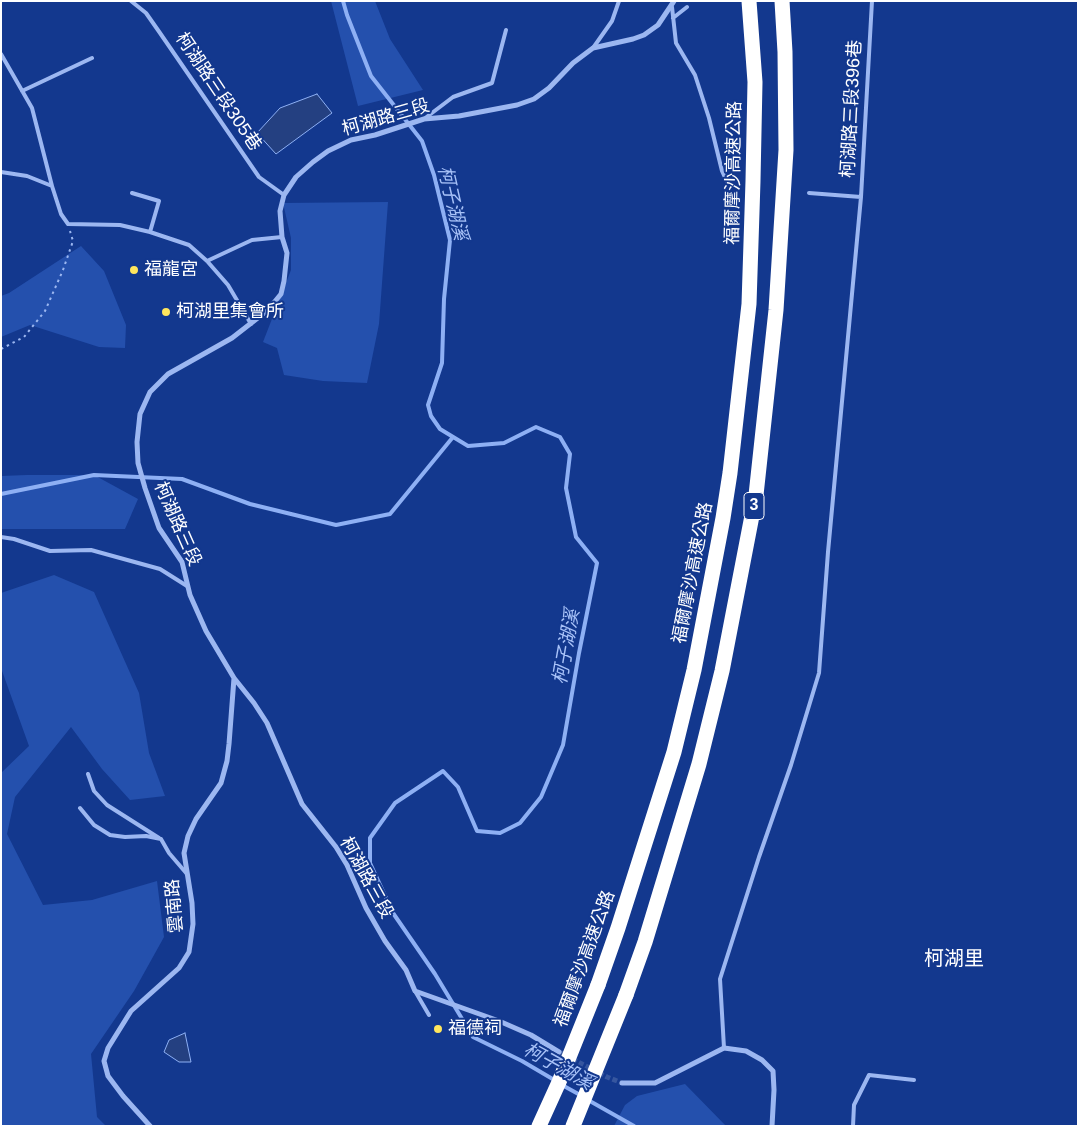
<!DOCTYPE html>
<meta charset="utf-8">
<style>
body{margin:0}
#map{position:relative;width:1079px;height:1127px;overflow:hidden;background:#13388e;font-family:Arial,sans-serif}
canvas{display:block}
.frame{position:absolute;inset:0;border:2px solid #fff;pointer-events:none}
</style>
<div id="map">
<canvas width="1079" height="1127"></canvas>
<div class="frame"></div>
</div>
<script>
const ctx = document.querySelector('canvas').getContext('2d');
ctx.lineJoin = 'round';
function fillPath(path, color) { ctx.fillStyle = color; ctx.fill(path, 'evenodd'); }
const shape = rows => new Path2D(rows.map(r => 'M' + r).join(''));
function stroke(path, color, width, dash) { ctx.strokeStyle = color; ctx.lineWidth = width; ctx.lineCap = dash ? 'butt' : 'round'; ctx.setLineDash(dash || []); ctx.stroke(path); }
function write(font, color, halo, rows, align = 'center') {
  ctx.font = font + ' Arial,"Noto Sans TC",sans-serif'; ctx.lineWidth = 4; ctx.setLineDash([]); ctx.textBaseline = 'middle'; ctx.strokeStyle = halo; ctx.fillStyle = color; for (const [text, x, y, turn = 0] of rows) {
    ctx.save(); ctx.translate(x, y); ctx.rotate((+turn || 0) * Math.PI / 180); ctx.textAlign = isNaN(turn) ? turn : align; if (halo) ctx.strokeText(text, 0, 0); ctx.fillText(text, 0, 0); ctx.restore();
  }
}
fillPath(shape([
 [331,1,375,1,390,39,423,90,358,106],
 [388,202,379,324,367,383,323,381,284,375,277,348,263,342,291,270,291,238,283,203],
 [81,246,104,271,126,325,125,348,99,347,30,325,1,337,1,296,9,293],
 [27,475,94,475,138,499,125,529,1,529,1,476],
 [54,575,94,592,139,693,149,753,165,796,130,800,102,769,71,727,15,797,7,834,43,905,92,900,157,881,164,937,134,991,91,1054,97,1117,106,1126,1,1126,1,773,29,746,1,668,1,593],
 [685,1084,726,1126,614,1126,625,1105,637,1096]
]), '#2450ad');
const water = shape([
 [317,94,332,113,276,154,257,133,280,108,317,94],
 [185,1033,191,1062,179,1062,164,1052,169,1040,185,1033]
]);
fillPath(water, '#244081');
stroke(water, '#8eb0f4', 1);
stroke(shape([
 [343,1,347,15,371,76,422,141,434,175,450,240,444,299,442,363,428,405,431,416,440,429,468,446,504,443,536,427,560,437,570,454,566,488,576,537,597,563,579,653,563,745,541,797,520,823,500,833,477,831,458,787,443,771,395,803,370,838,370,863,393,913,435,974,473,1037,522,1061,556,1081],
 [1,494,94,475,182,479,250,504,336,525,390,514,453,437],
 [562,1085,582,1096],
 [588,1100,634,1126]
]), '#8eb0f4', 4);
stroke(shape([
 [559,1052,607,1077,622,1083]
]), '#36569f', 5, [5, 2.5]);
stroke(shape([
 [1,349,24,337,45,311,63,270,73,241,70,231]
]), '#9cb7f1', 2, [2.5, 4]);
stroke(shape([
 [131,1,146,13,160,33,259,177,284,195],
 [672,7,676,43,695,75,709,118,722,171,729,186],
 [673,18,687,7],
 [593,48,612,21,619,1],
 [1,54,32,108,52,186],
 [22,91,92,58],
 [424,119,453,97,492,83,506,30],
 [1,172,27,176,52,186,61,214,68,224,120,225,150,232,189,245,207,261,228,285,251,324],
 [132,193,159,201,150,232],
 [809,193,861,197],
 [207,261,252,240,282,237],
 [1,537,14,539,50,551,91,550,160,569,187,586],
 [88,774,94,791,107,805,159,838],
 [80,808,94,825,110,835,125,837,146,836,161,839,169,853,187,874],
 [415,991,429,1015],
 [724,1048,720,979,759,857,791,765,819,673,828,552,861,197,872,1],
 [853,1126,854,1105,869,1075,914,1080]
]), '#9cb7f1', 4);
stroke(shape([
 [559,1052,531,1035,499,1021,415,991,406,970,385,941,366,908,347,865,336,847,302,804,267,723,254,703,234,678,206,631,190,595,182,562,159,528,145,488,138,463,137,442,140,414,150,392,168,374,232,338,268,310,281,294,284,281,287,253,282,237,280,211,284,195,296,177,313,162,328,151,351,140,375,135,424,119,459,116,517,105,534,99,549,88,573,63,593,48,633,39,644,35,658,25,674,1],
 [622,1083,655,1083,724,1048,746,1051,762,1060,773,1071,774,1090,772,1126],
 [150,1126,123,1096,108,1076,104,1061,108,1048,131,1011,179,968,189,952,193,924,192,903,184,853,188,836,196,819,221,783,227,761,229,744,234,678]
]), '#9cb7f1', 5);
stroke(shape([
 [598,985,618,928,674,752,694,670,723,518,730,473,749,304,753,181,755,82,749,1],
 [626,995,645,942,699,764,722,671,756,495,776,310,786,150,785,52,782,1]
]), '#fff', 15);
stroke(shape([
 [539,1126,559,1082,598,985],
 [573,1126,626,995]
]), '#fff', 15);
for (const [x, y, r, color] of [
 [134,270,5,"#ffe65d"],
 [166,312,5,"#ffe65d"],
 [438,1029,5,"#ffe65d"]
]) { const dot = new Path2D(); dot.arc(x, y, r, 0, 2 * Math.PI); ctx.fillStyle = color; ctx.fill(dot); stroke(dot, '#13388e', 2); }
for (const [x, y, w] of [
 [754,506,20]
]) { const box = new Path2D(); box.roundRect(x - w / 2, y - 13.5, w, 27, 4); ctx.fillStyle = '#13388e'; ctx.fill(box); stroke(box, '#fff', 1); }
write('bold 16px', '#fff', null, [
 ["3",754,506]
]);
write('18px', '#fff', '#13388e', [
 ["柯湖路三段305巷",218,92,56],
 ["柯湖路三段396巷",852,109,-87],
 ["柯湖路三段",386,118,-16],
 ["福爾摩沙高速公路",734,173,-89],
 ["柯湖路三段",177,524,66],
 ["福爾摩沙高速公路",693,573,-79],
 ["柯湖路三段",366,878,61],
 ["雲南路",175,906,-95],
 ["福爾摩沙高速公路",585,959,-70]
]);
write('18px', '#fff', '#13388e', [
 ["福龍宮",144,270],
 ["柯湖里集會所",176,312],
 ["福德祠",448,1029]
], 'left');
write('italic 19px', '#a8c2f8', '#13388e', [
 ["柯子湖溪",452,203,77],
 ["柯子湖溪",567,647,-80],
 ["柯子湖溪",558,1067,29]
]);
write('20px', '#fff', '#13388e', [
 ["柯湖里",954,959]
]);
</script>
